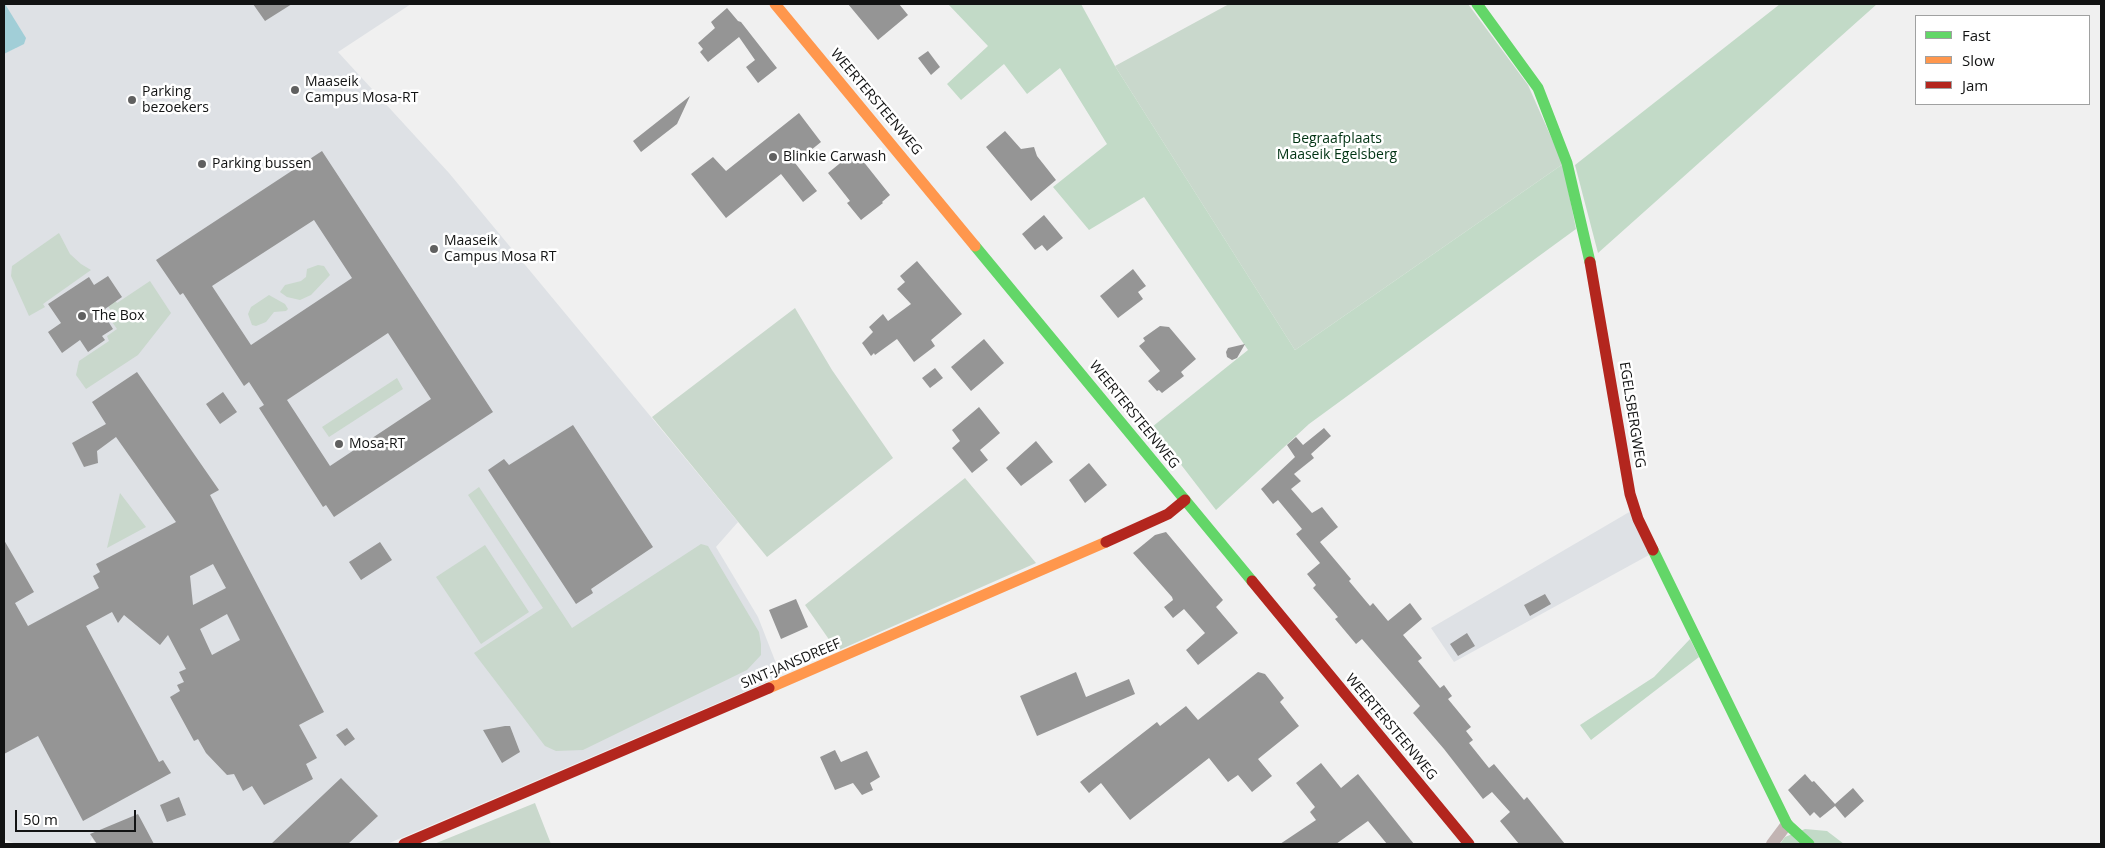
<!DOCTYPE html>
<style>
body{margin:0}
#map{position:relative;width:2105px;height:848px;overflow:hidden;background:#f0f0f0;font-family:"Open Sans",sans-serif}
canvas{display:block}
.frame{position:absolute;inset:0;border:5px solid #121313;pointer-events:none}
.legend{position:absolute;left:1915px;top:15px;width:175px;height:90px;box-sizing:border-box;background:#fff;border:1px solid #a0a1a1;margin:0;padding:6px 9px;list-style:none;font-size:15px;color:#121313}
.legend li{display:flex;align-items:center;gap:10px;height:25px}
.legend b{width:25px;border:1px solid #a0a1a1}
.scale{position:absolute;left:15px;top:810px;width:121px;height:22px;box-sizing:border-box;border:2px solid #121313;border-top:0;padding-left:6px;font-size:15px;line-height:18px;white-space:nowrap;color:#121313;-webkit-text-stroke:4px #fff;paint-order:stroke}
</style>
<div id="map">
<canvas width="2105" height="848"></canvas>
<div class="frame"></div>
<ul class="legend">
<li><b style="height:6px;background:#63d668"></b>Fast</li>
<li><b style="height:6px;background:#ff974d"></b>Slow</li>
<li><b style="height:6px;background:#b3261e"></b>Jam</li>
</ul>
<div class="scale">50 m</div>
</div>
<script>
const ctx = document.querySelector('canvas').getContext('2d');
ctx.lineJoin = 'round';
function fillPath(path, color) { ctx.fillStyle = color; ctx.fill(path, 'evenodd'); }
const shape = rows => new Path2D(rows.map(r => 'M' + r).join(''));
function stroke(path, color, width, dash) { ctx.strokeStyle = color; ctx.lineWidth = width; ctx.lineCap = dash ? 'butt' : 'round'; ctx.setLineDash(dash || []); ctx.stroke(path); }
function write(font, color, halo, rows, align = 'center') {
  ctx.font = font + ' "Open Sans",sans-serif'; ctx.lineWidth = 5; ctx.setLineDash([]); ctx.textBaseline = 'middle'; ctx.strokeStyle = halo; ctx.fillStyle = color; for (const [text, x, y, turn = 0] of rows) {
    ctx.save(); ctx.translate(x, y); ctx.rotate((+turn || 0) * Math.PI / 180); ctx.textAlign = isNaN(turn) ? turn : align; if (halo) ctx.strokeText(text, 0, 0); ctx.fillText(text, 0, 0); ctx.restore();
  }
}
fillPath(shape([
 [4,4,411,4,338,52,449,173,738,522,716,547,758,617,781,676,387,844,96,844,92,838,89,844,16,844,4,839,4,54,16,48],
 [1631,511,1649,555,1454,662,1431,628]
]), '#dee1e5');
fillPath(shape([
 [1229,4,1468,4,1528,85,1563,164,1295,350,1115,66],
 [59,233,70,254,81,264,91,270,43,304,45,307,29,316,11,276,12,266],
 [318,265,324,266,330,275,311,295,300,300,287,297,280,292,285,285,301,281,306,277,307,269],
 [150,281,171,313,138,355,86,389,76,375,79,361,109,341,107,336,117,329,110,319,114,315,99,293,106,288,117,303],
 [269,295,285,304,288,309,286,311,274,312,266,322,256,326,252,325,248,314,251,307],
 [795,308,832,370,893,458,767,557,652,417],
 [397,378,403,389,329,437,322,427],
 [965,478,1036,563,837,651,805,605],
 [479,487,572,628,701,544,708,546,759,632,761,644,761,655,747,670,583,750,556,751,545,746,474,653,543,608,468,495],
 [120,493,146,527,107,548],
 [485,545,529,612,481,644,436,577],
 [535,803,551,844,434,844]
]), '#c9d8cc');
fillPath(shape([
 [948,4,1081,4,1115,66,1295,350,1563,164,1576,229,1309,424,1216,510,1152,427,1248,350,1144,197,1089,230,1053,187,1107,144,1060,68,1027,94,1004,64,961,100,947,84,988,46],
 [1780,4,1877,4,1598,253,1575,165],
 [1690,639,1699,657,1591,740,1580,725,1654,677],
 [1805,829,1827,831,1844,844,1780,844,1785,837]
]), '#c2dac7');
fillPath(shape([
 [5,4,26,38,24,44,4,54]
]), '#a1ced7');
fillPath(shape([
 [253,4,292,4,265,21],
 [848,4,899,4,908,15,878,40],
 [727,8,738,21,741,22,777,68,758,83,746,67,755,60,739,37,708,62,700,52,703,49,698,43,715,28,711,22],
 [928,51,940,67,931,75,918,58],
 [690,96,677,124,641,152,633,141],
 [799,113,821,142,795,163,817,191,803,202,781,174,726,218,691,174,713,157,726,171],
 [1005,131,1021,149,1034,147,1037,156,1056,180,1031,201,986,147],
 [322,151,493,412,334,517,326,505,323,507,259,408,264,405,249,382,244,386,183,293,180,295,156,260],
 [314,220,352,278,251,345,212,286],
 [388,333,431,399,330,466,287,400],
 [855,151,890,195,882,202,883,203,861,220,847,203,850,201,828,173],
 [1044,215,1063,238,1047,251,1042,245,1035,250,1022,234],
 [917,261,962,314,931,340,935,346,914,362,897,339,875,355,874,353,871,356,862,343,873,332,869,327,883,314,888,321,911,304,897,289,905,282,900,276],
 [1133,269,1146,286,1138,292,1143,299,1118,318,1100,296],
 [108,276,122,297,105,309,109,315,106,318,113,329,102,336,105,340,88,352,80,340,62,353,48,332,61,323,48,304,89,277,94,285],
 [1160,326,1169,327,1196,359,1181,372,1184,376,1162,393,1159,390,1157,391,1148,381,1160,371,1139,346,1145,341,1143,338],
 [984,339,1004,363,971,391,951,367],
 [1245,344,1237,358,1232,360,1227,357,1226,352,1228,348],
 [935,368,943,378,930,388,922,378],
 [137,372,219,490,210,495,324,712,299,725,317,758,306,764,313,779,264,805,252,786,243,791,234,774,227,775,206,753,198,739,194,741,170,697,180,691,177,685,184,682,179,672,186,669,168,635,160,645,124,615,118,623,112,612,86,626,159,762,163,760,171,773,83,821,38,736,4,754,4,540,34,592,15,603,28,626,99,588,93,576,100,572,96,564,176,522,116,437,97,451,98,463,84,467,72,443,106,424,92,402],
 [213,564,226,588,193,605,190,576],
 [227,614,240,640,212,655,200,629],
 [223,392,237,412,220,424,206,404],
 [979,407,1000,433,980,450,988,460,972,473,952,448,960,441,952,430],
 [573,425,653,547,591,589,593,593,576,604,488,470,504,459,509,465],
 [1324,428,1331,436,1311,454,1314,458,1294,474,1301,481,1291,489,1312,513,1322,507,1338,527,1320,542,1351,579,1349,581,1370,606,1373,603,1388,621,1410,603,1422,619,1403,635,1422,658,1418,661,1440,688,1444,685,1452,696,1448,699,1471,727,1466,731,1473,740,1469,743,1489,768,1494,764,1524,800,1527,797,1565,844,1519,844,1500,821,1510,812,1492,792,1483,799,1444,749,1413,713,1420,706,1362,639,1356,644,1335,619,1338,617,1313,588,1316,585,1307,574,1320,563,1296,534,1302,529,1278,500,1273,504,1261,489,1295,457,1287,445,1296,437,1303,445],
 [1036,441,1053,462,1021,486,1006,468],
 [1089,463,1107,485,1085,503,1069,480],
 [1166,532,1223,600,1216,607,1238,633,1198,665,1186,650,1205,633,1184,609,1173,618,1164,607,1173,600,1172,597,1133,553,1155,535],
 [380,542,392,560,361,580,349,562],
 [1545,594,1551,604,1530,616,1524,605],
 [796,599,808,627,781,639,769,610],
 [1467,633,1475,646,1458,656,1450,644],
 [1076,672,1086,697,1129,679,1135,694,1037,736,1020,696],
 [1258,672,1265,674,1284,698,1280,702,1299,726,1258,759,1272,776,1252,792,1238,775,1228,782,1209,758,1130,820,1101,783,1089,793,1080,782,1157,722,1160,726,1186,706,1198,720],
 [505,726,510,726,520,752,502,763,483,730],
 [347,728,355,739,345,746,336,735],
 [835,750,841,762,867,751,880,777,870,783,873,790,862,795,853,783,835,790,820,757],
 [1321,763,1341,788,1358,774,1414,844,1387,844,1368,821,1336,844,1280,844,1316,820,1310,812,1315,807,1296,783],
 [1805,774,1812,782,1814,781,1835,804,1853,788,1864,801,1845,818,1835,806,1820,818,1814,812,1810,816,1788,790],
 [341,778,378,816,348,844,271,844],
 [179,797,186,815,167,822,160,805],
 [138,814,154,844,97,844,90,834]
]), '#959595');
stroke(shape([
 [1772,844,1787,824]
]), '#c2b4b3', 12);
stroke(shape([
 [1477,4,1538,88,1567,163,1590,262],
 [975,246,1252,581],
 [1653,550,1787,824,1809,844]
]), '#63d668', 11);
stroke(shape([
 [775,4,975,246],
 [769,688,1106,542]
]), '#ff974d', 11);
stroke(shape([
 [1590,262,1630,494,1638,519,1653,550],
 [1106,542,1168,514,1185,500],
 [1252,581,1469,844],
 [404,844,769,688]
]), '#b3261e', 11);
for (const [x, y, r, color] of [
 [295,90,5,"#606060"],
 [132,100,5,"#606060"],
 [773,157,5,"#606060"],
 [202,164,5,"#606060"],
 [434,249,5,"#606060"],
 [82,316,5,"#606060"],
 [339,444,5,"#606060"]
]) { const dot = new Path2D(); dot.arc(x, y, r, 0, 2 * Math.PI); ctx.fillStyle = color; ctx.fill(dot); stroke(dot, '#fff', 2); }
write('14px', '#121313', '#fff', [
 ["Maaseik",305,82],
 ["Campus Mosa-RT",305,98],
 ["Parking",142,92],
 ["bezoekers",142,108],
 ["Blinkie Carwash",783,157],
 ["Parking bussen",212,164],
 ["Maaseik",444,241],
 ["Campus Mosa RT",444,257],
 ["The Box",92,316],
 ["Mosa-RT",349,444]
], 'left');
write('14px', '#121313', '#fff', [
 ["WEERTERSTEENWEG",876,102,50],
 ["WEERTERSTEENWEG",1134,415,51],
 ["EGELSBERGWEG",1632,415,81],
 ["SINT-JANSDREEF",791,664,-23],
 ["WEERTERSTEENWEG",1391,727,50]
]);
write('14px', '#003313', '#fff', [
 ["Begraafplaats",1337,139],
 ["Maaseik Egelsberg",1337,155]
]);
</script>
